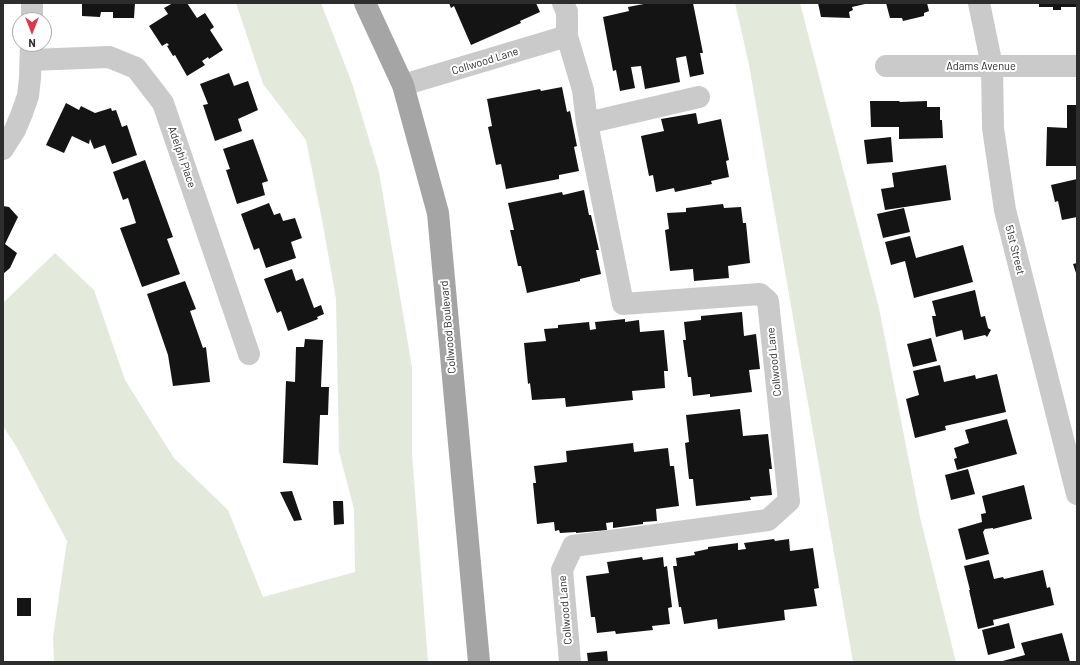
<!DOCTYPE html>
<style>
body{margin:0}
#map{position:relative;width:1080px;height:665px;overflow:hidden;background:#fff;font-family:Barlow,sans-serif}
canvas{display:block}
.frame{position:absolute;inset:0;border:4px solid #2d2d2d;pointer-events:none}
.north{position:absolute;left:12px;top:12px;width:40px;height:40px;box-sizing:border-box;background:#fff;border:1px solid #ababab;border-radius:50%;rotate:180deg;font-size:11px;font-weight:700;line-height:16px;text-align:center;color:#2d2d2d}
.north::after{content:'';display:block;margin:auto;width:14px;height:18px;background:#dd374c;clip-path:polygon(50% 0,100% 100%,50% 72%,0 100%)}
</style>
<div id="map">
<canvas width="1080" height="665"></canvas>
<div class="frame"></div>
<div class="north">N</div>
</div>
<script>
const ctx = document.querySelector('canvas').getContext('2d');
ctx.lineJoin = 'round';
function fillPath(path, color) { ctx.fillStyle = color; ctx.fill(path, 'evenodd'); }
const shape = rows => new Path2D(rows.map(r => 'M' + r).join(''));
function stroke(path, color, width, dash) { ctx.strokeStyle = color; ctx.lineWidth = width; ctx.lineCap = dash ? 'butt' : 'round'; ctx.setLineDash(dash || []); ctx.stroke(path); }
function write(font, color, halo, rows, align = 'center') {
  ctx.font = font + ' Barlow,sans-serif'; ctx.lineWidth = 4; ctx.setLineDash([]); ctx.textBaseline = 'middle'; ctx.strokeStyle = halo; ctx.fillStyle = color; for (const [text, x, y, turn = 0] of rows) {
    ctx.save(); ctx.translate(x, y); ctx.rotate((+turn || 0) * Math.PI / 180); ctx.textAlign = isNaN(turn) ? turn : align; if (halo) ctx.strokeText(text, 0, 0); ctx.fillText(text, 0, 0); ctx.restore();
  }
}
fillPath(shape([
 [236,3,321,3,352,83,379,172,412,367,412,454,428,662,54,662,53,637,67,541,16,446,3,426,3,303,55,253,94,290,125,380,174,458,228,510,263,597,355,572,354,509,339,452,336,299,323,225,306,140,263,84],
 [735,3,800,3,879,308,920,517,956,662,853,662,749,65]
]), '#e4eadb');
fillPath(shape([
 [82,3,135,3,134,18,113,18,113,12,101,12,100,17,82,16],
 [173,3,187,3,197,18,205,13,214,27,210,30,223,50,209,59,208,57,202,61,205,65,187,76,175,55,173,56,167,46,169,45,167,43,162,46,149,26,168,14,164,8],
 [449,3,536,3,540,12,520,21,521,23,471,45,454,6,451,8],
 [649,3,664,3,664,4,693,3,703,53,700,53,704,74,690,77,686,56,676,58,680,82,645,89,641,66,631,67,635,88,620,91,616,70,613,71,603,17,629,11,628,7],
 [818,3,865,3,865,4,852,7,853,10,849,12,850,18,821,17],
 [886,3,927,3,929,11,924,13,924,16,903,21,902,18,890,18],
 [1039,3,1076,3,1076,7,1061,7,1061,10,1053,10,1053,7,1039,7],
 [229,73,234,86,248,81,258,110,238,119,242,131,215,141,203,105,208,104,200,84],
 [562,87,567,112,570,111,577,146,574,147,579,171,559,175,559,179,506,189,501,164,496,165,488,127,492,126,487,99,540,89,541,91],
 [870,101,899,101,900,102,927,101,927,107,940,107,940,120,942,120,943,138,899,139,899,127,871,127],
 [66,103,79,110,81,106,95,113,111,108,112,111,116,110,122,127,127,125,137,155,112,164,105,145,94,149,90,139,89,144,72,136,64,153,46,145],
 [1067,105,1077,105,1077,166,1046,166,1047,127,1067,128],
 [696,113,698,124,721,119,729,160,726,161,729,177,711,181,712,184,675,192,674,188,656,192,653,175,649,176,641,136,664,131,661,119],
 [891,137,893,162,867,164,864,140],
 [253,139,268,181,262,183,265,195,237,204,226,170,230,169,223,149],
 [145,160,173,237,167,239,180,274,142,287,120,228,136,223,128,198,123,200,113,172],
 [946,165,951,200,885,210,881,189,894,187,892,173],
 [1077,179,1077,217,1062,220,1058,201,1055,202,1051,185],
 [584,190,589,215,591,215,599,250,596,250,601,274,580,279,580,281,527,293,521,266,518,266,510,230,514,230,508,203,562,192,563,195],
 [269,203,274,215,280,213,283,221,295,218,302,238,291,242,296,258,266,268,259,248,254,250,241,214],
 [723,204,724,208,741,207,743,223,746,223,750,263,728,266,729,278,694,281,693,269,670,271,665,230,669,229,667,213,686,212,686,208],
 [3,206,9,207,18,217,5,244,17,253,10,268,3,274],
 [904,208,910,232,883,238,877,214],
 [910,236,916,258,963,245,973,282,914,298,905,261,891,265,885,242],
 [1077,263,1077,276,1073,264],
 [292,269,296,281,303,278,314,308,321,305,324,314,317,317,318,319,288,331,281,311,277,313,264,279],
 [185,281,196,309,190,311,203,348,206,347,210,382,173,386,168,355,147,294],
 [975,290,981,317,985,316,988,328,991,330,987,337,985,335,964,340,962,330,936,337,932,316,936,316,932,301],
 [742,312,744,336,756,334,760,369,749,370,752,392,710,397,710,394,693,396,691,377,688,377,683,340,686,340,684,322,701,320,701,316],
 [625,319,625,322,639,320,640,332,664,330,668,371,664,371,665,388,632,391,633,400,566,407,565,398,532,400,530,383,528,384,524,343,546,341,544,329,558,328,558,325,589,322,590,330,596,329,595,322],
 [931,338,937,361,913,367,907,344],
 [305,339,323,340,321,387,329,387,328,415,320,415,318,465,283,463,286,381,295,382,296,347,304,347],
 [940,365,944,382,975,375,976,379,997,374,1006,412,945,426,946,430,915,438,906,399,919,395,913,371],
 [740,409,743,436,768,434,772,469,769,469,772,495,750,497,751,500,696,506,693,479,689,479,685,443,689,442,686,415],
 [1007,419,1017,454,957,470,954,459,957,458,954,448,969,443,965,430],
 [633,443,634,452,668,448,670,466,674,466,679,506,656,509,657,521,643,522,643,524,613,528,613,522,606,523,607,530,576,533,576,532,560,533,559,530,555,531,554,522,537,524,533,483,536,483,534,466,567,462,566,451],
 [968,469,975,494,951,500,945,475],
 [1024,485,1032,519,993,529,993,528,985,529,983,532,989,554,966,560,958,529,982,522,981,514,986,513,982,496],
 [292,491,302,520,294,521,280,492],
 [333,501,343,501,344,524,334,525],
 [774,539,775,541,789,539,790,551,813,548,819,588,814,589,817,606,784,610,785,620,718,629,717,619,684,624,681,607,679,607,673,566,677,566,676,558,695,555,694,552,708,549,708,547,738,543,738,550,746,549,744,543],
 [642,557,643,560,663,557,664,567,667,566,672,607,668,608,670,624,652,626,653,630,616,634,615,631,597,633,595,617,591,617,586,576,609,573,607,562],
 [989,560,994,579,1003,577,1004,579,1043,570,1047,588,1050,587,1054,605,993,620,994,625,978,629,969,590,970,590,964,566],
 [17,598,31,598,31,616,17,616],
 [1009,623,1015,648,988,655,982,630],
 [1062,633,1070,662,999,662,1025,655,1021,643],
 [607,651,608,662,588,662,587,653]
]), '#141414');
stroke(shape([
 [563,3,567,12,567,36,583,90,587,123,623,304,760,294,768,301,789,501,768,520,573,546,562,570,570,662],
 [979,3,992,66,993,128,1005,210,1077,494],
 [32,20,32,3],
 [31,60,109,57,136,68,163,103,249,354],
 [886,66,1077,66],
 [403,85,567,36],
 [587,123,699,97],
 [3,149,15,130,22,113,28,96,30,78,31,44]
]), '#cacaca', 22);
stroke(shape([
 [365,3,403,85,438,213,479,662]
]), '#a5a5a5', 22);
write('11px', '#2d2d2d', '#fff', [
 ["Collwood Lane",485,61,-17],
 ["Adams Avenue",981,66],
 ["Adelphi Place",182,157,71],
 ["51st Street",1015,250,76],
 ["Collwood Boulevard",448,327,-95],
 ["Collwood Lane",774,362,-96],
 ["Collwood Lane",565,610,-95]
]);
</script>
